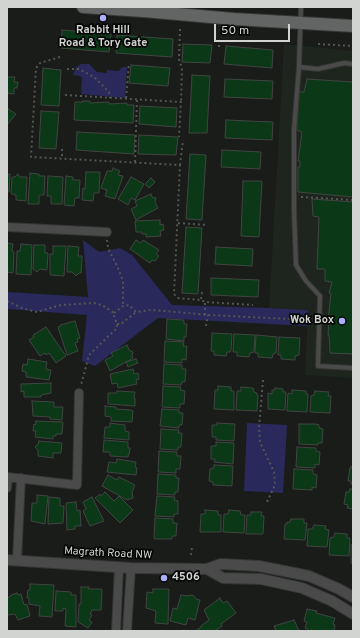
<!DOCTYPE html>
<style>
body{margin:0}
#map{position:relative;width:360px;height:638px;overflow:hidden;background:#191c19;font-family:Overpass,sans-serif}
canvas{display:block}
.frame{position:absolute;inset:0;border:8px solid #d2d4d2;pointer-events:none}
.scale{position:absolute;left:214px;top:24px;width:76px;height:18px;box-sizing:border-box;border:2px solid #d2d4d2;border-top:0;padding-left:5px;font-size:12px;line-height:14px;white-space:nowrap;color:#d2d4d2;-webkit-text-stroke:3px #050605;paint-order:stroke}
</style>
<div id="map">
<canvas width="360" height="638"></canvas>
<div class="frame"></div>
<div class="scale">50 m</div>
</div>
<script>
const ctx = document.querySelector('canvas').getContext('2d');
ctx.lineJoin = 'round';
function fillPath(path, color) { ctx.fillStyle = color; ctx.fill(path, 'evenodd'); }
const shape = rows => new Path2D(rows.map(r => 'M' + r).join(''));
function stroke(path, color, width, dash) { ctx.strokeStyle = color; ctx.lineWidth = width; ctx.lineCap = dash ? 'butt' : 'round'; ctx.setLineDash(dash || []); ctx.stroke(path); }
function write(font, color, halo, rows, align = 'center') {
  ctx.font = font + ' Overpass,sans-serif'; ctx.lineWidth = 3.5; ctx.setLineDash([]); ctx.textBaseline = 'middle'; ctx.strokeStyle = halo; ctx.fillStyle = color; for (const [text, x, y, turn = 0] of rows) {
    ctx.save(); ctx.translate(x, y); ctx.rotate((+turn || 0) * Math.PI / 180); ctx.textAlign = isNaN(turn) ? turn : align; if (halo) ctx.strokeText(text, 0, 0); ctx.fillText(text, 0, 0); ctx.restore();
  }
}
fillPath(shape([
 [284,44,353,51,353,378,305,375,308,310,269,308]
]), '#1d251e');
fillPath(shape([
 [81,64,89,64,97,72,107,73,107,70,118,71,123,67,127,67,125,98,81,94,82,78,80,76,73,75,76,67],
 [83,240,99,252,120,248,132,255,172,305,269,308,308,310,307,326,158,318,95,366,82,361,87,315,7,309,7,292,88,297],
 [247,423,287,425,283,493,244,491]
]), '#29295c');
const building = shape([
 [62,30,111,34,109,52,61,48,62,30],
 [117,35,173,39,172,57,116,53,117,35],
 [183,44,212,45,210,63,182,62,183,44],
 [226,46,273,50,272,68,224,64,226,46],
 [131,65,170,68,168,86,129,83,131,65],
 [43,68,61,70,59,106,41,105,43,68],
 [192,75,210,76,207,133,189,133,192,75],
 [7,77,15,77,14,82,18,82,17,88,14,88,14,94,7,93,7,77],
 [225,79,273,81,272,99,224,97,225,79],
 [307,79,353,82,353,197,298,192,298,167,300,167,300,161,298,161,302,132,297,130,299,92,304,92,307,79],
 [83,101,90,101,90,103,109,102,109,104,127,103,127,105,134,105,133,123,74,120,75,102,83,102,83,101],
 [140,106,177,108,176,127,139,124,140,106],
 [7,108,16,114,7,125,7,108],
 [41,111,59,112,56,149,39,148,41,111],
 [226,120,273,122,272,140,225,138,226,120],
 [77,132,135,135,134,154,76,150,77,132],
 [139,135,178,137,176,155,138,154,139,135],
 [222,150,261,152,260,169,221,167,222,150],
 [190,154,206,155,202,220,186,219,190,154],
 [113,168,120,171,118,175,123,176,115,199,105,196,107,190,101,188,107,171,112,171,113,168],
 [86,172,100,172,99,193,94,193,93,201,82,200,83,188,85,189,86,172],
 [30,173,39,174,39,176,45,176,44,195,39,195,39,204,28,204,30,173],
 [7,174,10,174,9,192,7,191,7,174],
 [18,174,20,177,27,177,26,201,16,200,16,195,12,194,11,193,12,177,15,177,18,174],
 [48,176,63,177,62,204,51,204,51,196,47,196,48,176],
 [66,176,73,177,73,180,80,180,79,198,75,198,74,206,64,205,66,176],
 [131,177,144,184,135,200,131,198,128,205,118,199,131,177],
 [151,178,155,182,149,188,145,184,151,178],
 [243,181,262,181,259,237,241,236,243,181],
 [151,194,152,197,156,198,155,202,158,208,136,220,131,209,137,206,135,201,151,194],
 [312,199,353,202,353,354,330,353,329,335,328,335,329,321,328,321,331,293,329,293,332,282,325,281,325,269,317,269,319,217,313,216,312,199],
 [160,220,160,225,163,224,164,230,160,231,161,236,146,237,146,234,142,234,142,232,136,232,135,221,160,220],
 [186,227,202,228,198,294,182,293,186,227],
 [136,240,141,243,143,240,159,250,156,254,159,256,155,261,152,260,150,263,130,249,136,240],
 [7,243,13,244,12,251,14,252,13,273,7,272,7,274,7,243],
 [21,244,32,245,31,275,16,274,17,251,20,251,21,244],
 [34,245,45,245,45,253,48,253,47,270,40,269,37,272,33,269,34,245],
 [53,246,66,246,64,276,50,275,50,254,53,254,53,246],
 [68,246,79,247,78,256,82,256,82,258,81,273,79,273,76,276,72,272,67,272,68,246],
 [216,247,253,249,252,266,215,264,216,247],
 [211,278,259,280,258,297,211,295,211,278],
 [167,319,184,320,184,324,187,324,186,337,184,337,184,341,166,339,167,319],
 [75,321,80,338,77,339,78,342,75,343,78,351,67,355,58,327,61,326,60,325,75,321],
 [46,327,66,356,56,363,49,353,46,355,45,353,40,356,29,340,34,337,33,335,46,327],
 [212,333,232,334,231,351,230,352,227,352,226,356,214,355,214,351,211,351,212,333],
 [234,334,255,335,254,352,250,353,249,357,237,356,237,352,233,352,234,334],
 [256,335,277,337,276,353,273,354,272,358,258,357,258,353,255,353,256,335],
 [279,337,300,338,299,355,295,356,295,360,281,359,281,355,278,355,279,337],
 [165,341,184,342,183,346,187,346,186,360,182,359,182,363,164,362,165,341],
 [127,345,129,350,133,352,132,356,133,358,110,371,105,360,113,356,111,353,127,345],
 [28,359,47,362,46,369,51,370,49,380,26,377,26,372,22,371,23,364,27,365,28,359],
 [136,359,138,363,128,367,126,362,136,359],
 [164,364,182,365,182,369,186,369,185,382,182,382,181,385,163,384,164,364],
 [133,369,134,374,138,373,139,379,136,380,137,384,118,388,117,383,112,384,110,374,133,369],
 [51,383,51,393,41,395,41,397,24,397,24,391,21,392,21,384,51,383],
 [163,386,181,387,180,390,185,391,184,404,180,404,180,408,162,407,163,386],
 [218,386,231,387,231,391,234,391,234,410,214,409,215,390,218,390,218,386],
 [241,387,253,388,254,392,257,393,257,395,258,395,257,411,236,410,237,391,241,391,241,387],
 [275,388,283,389,283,392,286,392,285,410,268,409,268,393,272,394,272,390,275,390,275,388],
 [292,390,306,391,306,394,308,394,307,412,287,411,288,393,292,394,292,390],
 [117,391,135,392,134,398,135,398,135,406,108,404,108,393,117,393,117,391],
 [315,391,329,392,328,396,331,396,330,413,310,412,311,396,314,395,315,391],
 [32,401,54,402,54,407,63,407,62,420,50,419,50,417,33,416,32,401],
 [105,406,116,407,116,409,131,410,133,411,132,422,111,421,111,417,105,416,105,406],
 [162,409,179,410,179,413,183,413,182,425,179,425,179,428,160,426,162,409],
 [36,421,63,422,62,434,56,434,56,436,53,436,53,439,35,437,36,431,33,431,34,424,35,425,36,421],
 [110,423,125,425,125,431,129,432,129,440,104,438,105,427,110,427,110,423],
 [217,423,235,424,234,441,216,440,216,437,212,437,212,425,217,425,217,423],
 [299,424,316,424,319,425,319,428,323,429,322,443,318,443,318,445,299,444,299,424],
 [161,429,179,430,178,433,182,433,181,447,178,447,178,450,160,449,161,429],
 [104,440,128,442,128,448,130,448,129,455,128,455,128,457,110,456,110,452,103,452,104,440],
 [39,441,62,443,61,453,53,453,53,458,38,456,38,450,35,447,38,444,39,441],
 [216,442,234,443,233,464,214,462,215,459,211,459,211,446,216,446,216,442],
 [297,447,316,448,316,451,320,452,319,465,315,464,315,468,296,467,297,447],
 [159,451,177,452,177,456,181,456,180,469,176,469,176,473,158,472,159,451],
 [117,459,136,462,135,467,137,468,136,475,107,472,109,462,116,463,117,459],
 [214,465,233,466,232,486,213,485,213,482,209,481,210,469,214,468,214,465],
 [351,467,353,467,353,485,351,484,351,481,348,481,350,468,351,467],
 [294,469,313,470,313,474,317,475,316,488,312,487,312,490,293,489,294,469],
 [158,474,176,475,176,478,179,478,178,492,175,492,175,495,157,494,158,474],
 [108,475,117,480,119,477,135,485,132,492,133,498,127,500,102,486,108,475],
 [350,489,353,489,353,509,347,508,348,505,344,504,346,492,349,492,350,489],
 [105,492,114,501,119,496,133,510,120,523,95,498,100,494,101,496,105,492],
 [37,495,48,496,45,524,31,521,32,503,37,503,37,495],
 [157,496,175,497,174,500,178,501,178,514,174,514,174,517,155,516,157,496],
 [49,497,60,498,60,506,64,506,63,523,48,524,49,497],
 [92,497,104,521,90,526,83,511,86,509,83,502,92,497],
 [76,502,77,511,80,510,81,526,75,526,75,529,67,530,66,503,76,502],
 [205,510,218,511,218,515,221,515,221,532,200,532,201,514,205,514,205,510],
 [229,510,240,511,241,515,245,515,244,533,223,532,224,514,228,514,229,510],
 [251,512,262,512,261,516,264,516,263,534,246,534,247,515,251,515,251,512],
 [155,518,173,519,173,523,177,523,176,536,172,536,172,539,154,539,155,518],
 [291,519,304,519,304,523,307,523,305,540,284,539,285,524,287,524,287,522,290,522,291,519],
 [314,525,326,526,325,529,329,530,327,547,307,546,308,529,312,529,314,525],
 [335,533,347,534,347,538,350,538,349,556,329,555,330,538,334,537,335,533],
 [351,545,353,545,353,564,351,563,351,545],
 [30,584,54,585,52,617,39,616,40,606,29,604,29,598,27,598,28,590,30,590,30,584],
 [81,587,89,587,88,589,102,589,101,610,93,610,93,609,90,614,92,615,89,620,92,622,88,628,78,622,79,604,81,604,81,587],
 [153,589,169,589,168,624,155,623,156,611,146,608,147,592,153,593,153,589],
 [56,591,71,592,71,595,76,595,76,627,65,626,66,609,63,608,63,611,55,611,56,591],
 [17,593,18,595,21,594,24,605,27,604,30,616,18,620,15,614,8,615,7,613,7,598,11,596,11,595,17,593],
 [181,595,187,596,191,595,194,596,196,599,200,600,195,620,188,618,186,625,170,621,173,608,177,609,181,595],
 [220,598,223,603,227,601,236,613,221,624,222,626,215,631,198,631,197,630,201,627,201,626,209,620,204,610,220,598],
 [307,609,317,611,316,613,335,618,333,624,335,625,334,631,317,631,311,630,309,631,308,631,308,629,305,628,307,622,304,621,307,609],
 [294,620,299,631,276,631,274,626,294,620]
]);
fillPath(building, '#0b3917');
stroke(building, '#414542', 1);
const service = shape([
 [301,7,299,67,318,69,344,63,353,64],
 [299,67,294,130,294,210,296,265,306,281,320,296,318,366,353,368]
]);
const minor = shape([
 [7,227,107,232],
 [7,477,77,485,79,393],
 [7,488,8,477],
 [17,560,21,478],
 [116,631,119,567],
 [127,631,131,568]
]);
const tertiary = shape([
 [7,560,131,568,207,569,221,564,259,566,309,576,339,589,353,597],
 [207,569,223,578,261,579,302,588,332,601,353,614]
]);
const secondary = shape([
 [83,7,143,11,234,19,353,26]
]);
stroke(service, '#333633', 6);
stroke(minor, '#333633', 10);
stroke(tertiary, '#333633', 12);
stroke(secondary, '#333633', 14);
stroke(shape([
 [180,29,179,60,182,68,181,102],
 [318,44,353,46],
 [219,47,219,37],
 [60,57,40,63,36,68,31,157,180,165,174,294,178,298,201,300,205,302,253,305],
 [67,69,79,69,94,77,109,92,110,98],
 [65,95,181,102,179,137],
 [126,98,129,63],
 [62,149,62,158],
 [135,162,137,99],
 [180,165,183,140],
 [301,197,353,200],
 [178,223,207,225],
 [107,240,108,248,118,268,123,281,123,306],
 [201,299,202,292],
 [7,301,22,308,37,312,61,305,94,303,102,305,114,313,114,316,117,324,117,328,89,355,81,385],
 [114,313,123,306,129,305,136,312,151,310,166,311,208,315,312,320],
 [205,315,205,302],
 [117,324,121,324,136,312],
 [206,326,208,315],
 [263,380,259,428,260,442,274,472,275,485,266,504],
 [191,555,192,547]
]), '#535653', 2, [2, 3]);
stroke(service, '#494a49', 4);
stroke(minor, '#494a49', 8);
stroke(tertiary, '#494a49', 10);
stroke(secondary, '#626563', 12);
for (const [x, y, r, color] of [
 [103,18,4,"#aab0fb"],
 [342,321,4,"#aab0fb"],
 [164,578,4,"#aab0fb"]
]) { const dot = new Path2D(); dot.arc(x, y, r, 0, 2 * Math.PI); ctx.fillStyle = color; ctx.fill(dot); stroke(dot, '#050605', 1.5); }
write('bold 11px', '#d2d4d2', '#050605', [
 ["Rabbit Hill",103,31],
 ["Road & Tory Gate",103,44],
 ["Wok Box",334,321,"right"],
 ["4506",172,578,"left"]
]);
write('11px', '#d2d4d2', '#050605', [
 ["Magrath Road NW",108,554,3]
]);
</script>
